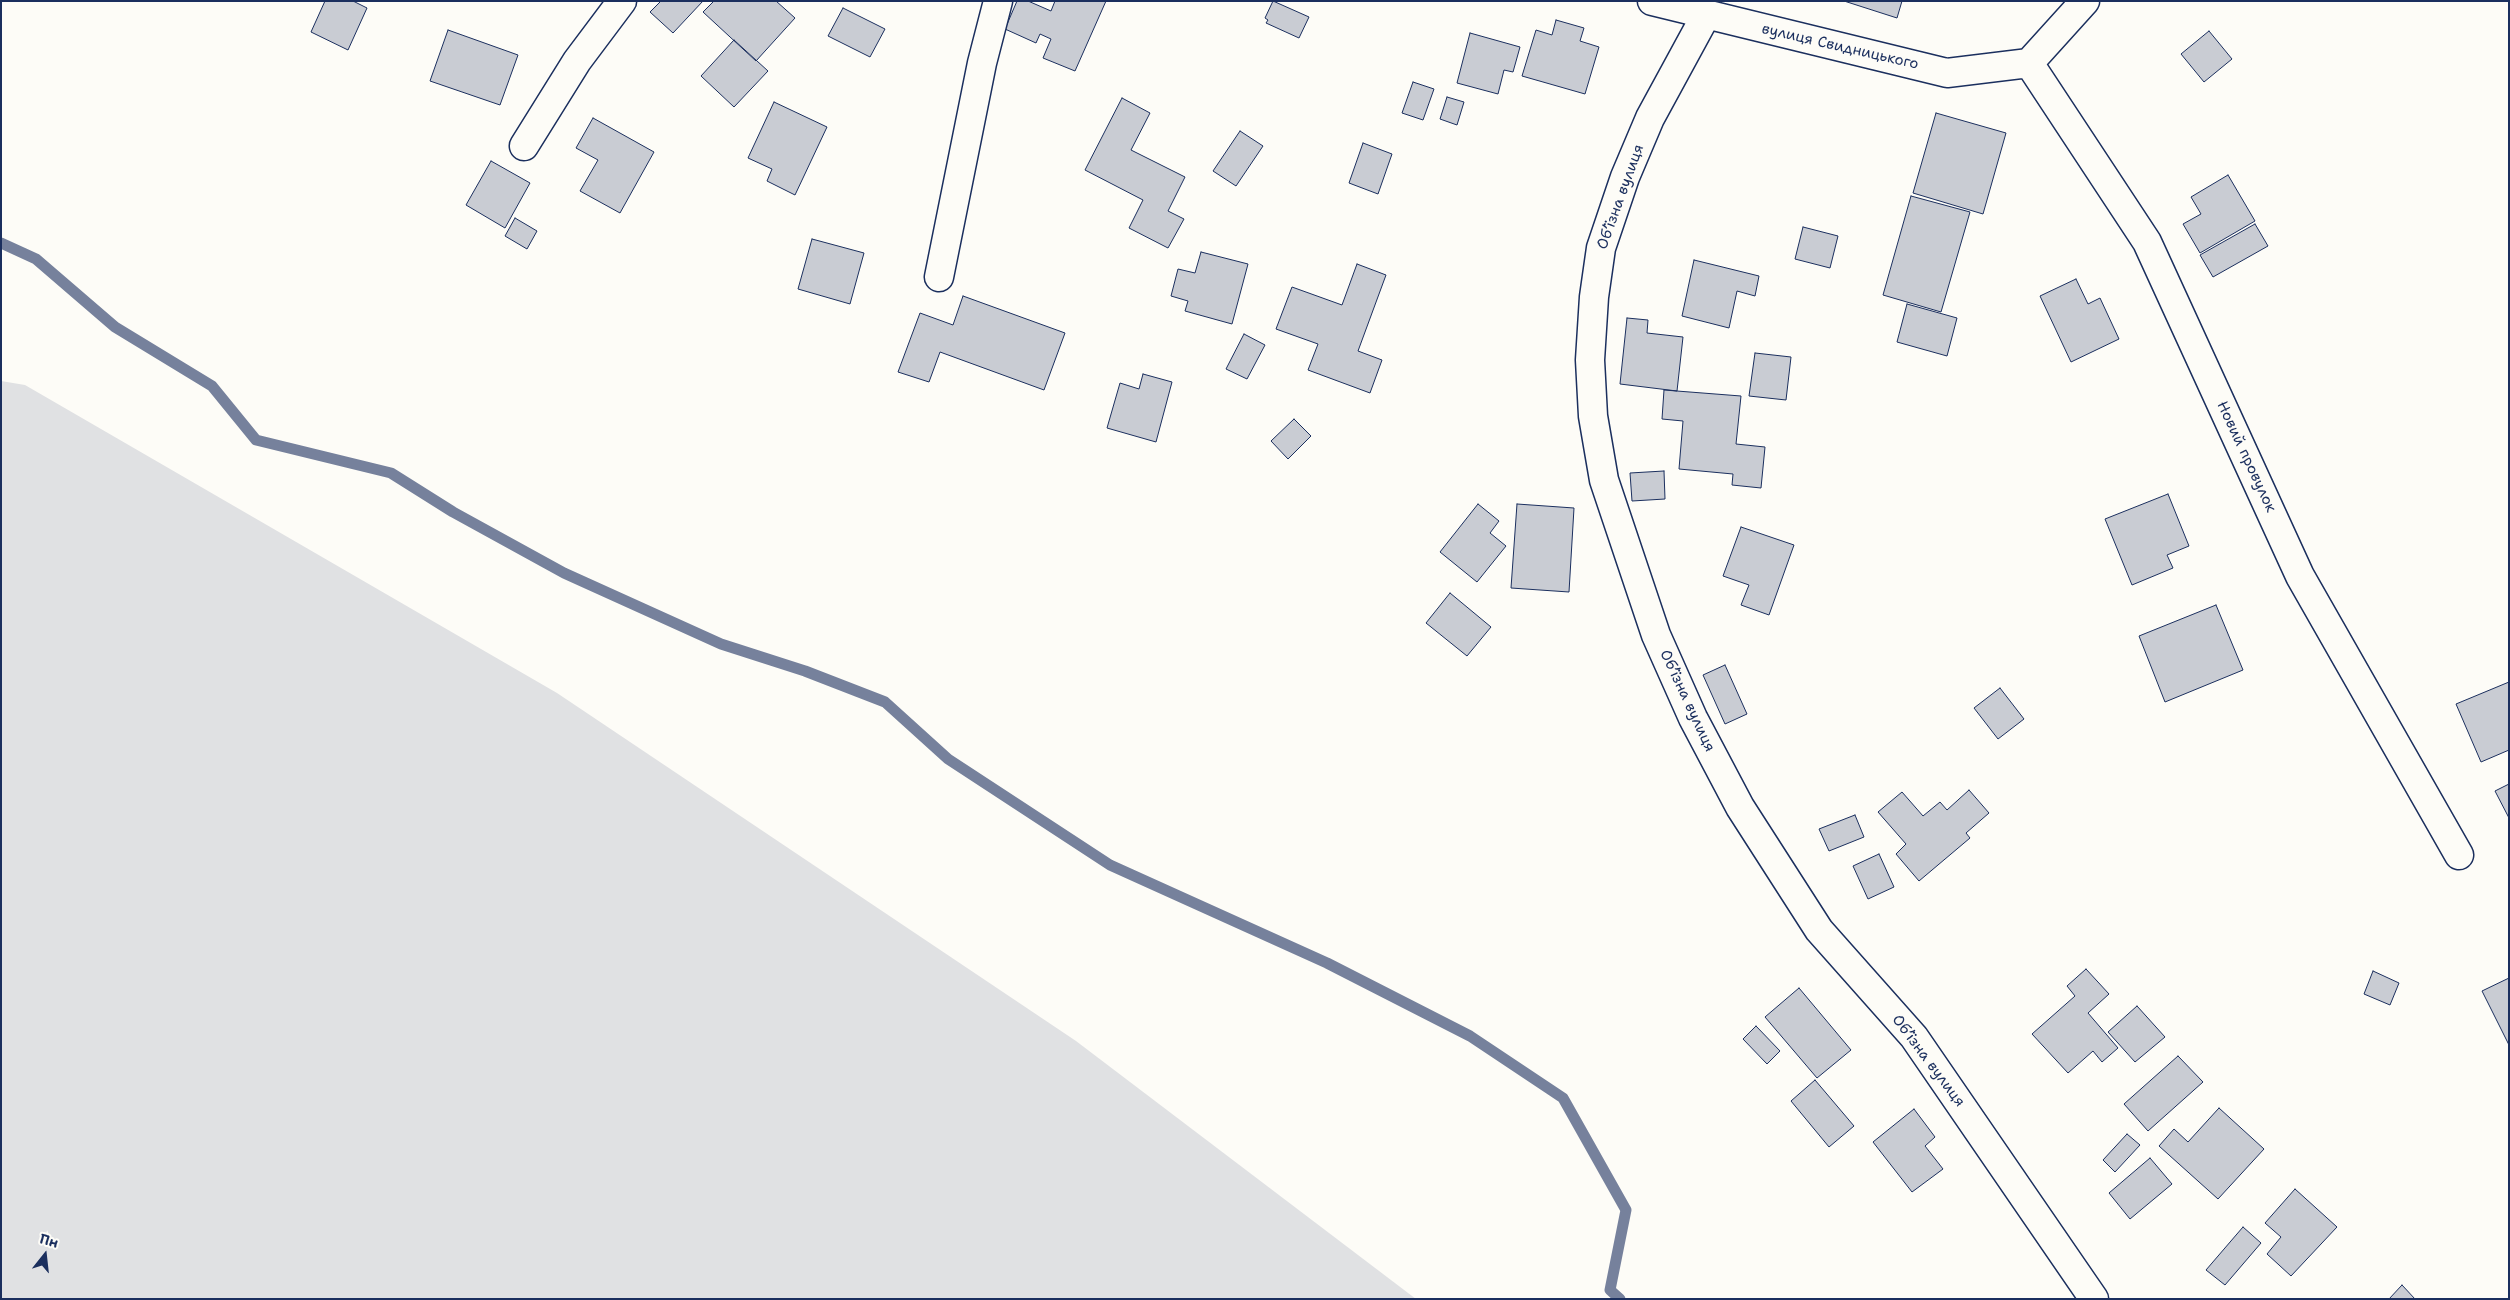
<!DOCTYPE html>
<meta charset="utf-8">
<style>
body{margin:0}
#map{position:relative;width:2510px;height:1300px;overflow:hidden;background:#fdfcf7;font-family:"Shantell Sans",sans-serif}
canvas{display:block}
.frame{position:absolute;inset:0;border:2px solid #1b2f5e;pointer-events:none}
.north{position:absolute;left:20px;top:1230px;width:50px;height:50px;-webkit-text-stroke:4px #fdfcf7;paint-order:stroke;rotate:16deg;font-size:14px;font-weight:700;line-height:20px;text-align:center;color:#1b2f5e}
.north::after{content:'';display:block;margin:auto;width:18px;height:22px;background:#1b2f5e;clip-path:polygon(50% 0,100% 100%,50% 72%,0 100%)}
</style>
<div id="map">
<canvas width="2510" height="1300"></canvas>
<div class="frame"></div>
<div class="north">Пн</div>
</div>
<script>
const ctx = document.querySelector('canvas').getContext('2d');
ctx.lineJoin = 'round';
function fillPath(path, color) { ctx.fillStyle = color; ctx.fill(path, 'evenodd'); }
const shape = rows => new Path2D(rows.map(r => 'M' + r).join(''));
function stroke(path, color, width, dash) { ctx.strokeStyle = color; ctx.lineWidth = width; ctx.lineCap = dash ? 'butt' : 'round'; ctx.setLineDash(dash || []); ctx.stroke(path); }
function write(font, color, halo, rows, align = 'center') {
  ctx.font = font + ' "Shantell Sans",sans-serif'; ctx.lineWidth = 4.5; ctx.setLineDash([]); ctx.textBaseline = 'middle'; ctx.strokeStyle = halo; ctx.fillStyle = color; for (const [text, x, y, turn = 0] of rows) {
    ctx.save(); ctx.translate(x, y); ctx.rotate((+turn || 0) * Math.PI / 180); ctx.textAlign = isNaN(turn) ? turn : align; if (halo) ctx.strokeText(text, 0, 0); ctx.fillText(text, 0, 0); ctx.restore();
  }
}
fillPath(shape([
 [1,381,25,385,557,693,1076,1041,1416,1299,1,1299]
]), '#e0e1e3');
stroke(shape([
 [1,243,36,259,115,327,212,386,256,440,391,473,453,512,564,573,721,644,805,671,885,702,948,759,1110,865,1327,963,1470,1036,1563,1098,1626,1210,1610,1290,1620,1299]
]), '#76819c', 11);
const building = shape([
 [325,1,353,1,367,8,348,50,311,32,325,1],
 [661,1,703,1,673,33,650,12,661,1],
 [714,1,776,1,795,18,756,61,703,12,714,1],
 [1017,1,1028,1,1051,11,1055,1,1106,1,1075,71,1043,58,1051,39,1040,34,1036,43,1005,29,1017,1],
 [1273,1,1309,17,1299,38,1266,23,1268,20,1265,18,1273,1],
 [1844,1,1902,1,1897,18,1844,1],
 [843,8,885,29,870,57,828,36,843,8],
 [1556,20,1584,28,1580,41,1599,47,1585,94,1522,76,1536,30,1552,35,1556,20],
 [448,30,518,55,500,105,430,81,448,30],
 [2209,31,2232,59,2204,82,2181,54,2209,31],
 [1470,33,1520,47,1513,72,1504,70,1498,94,1457,83,1470,33],
 [734,40,768,71,734,107,701,76,734,40],
 [1413,82,1434,89,1423,120,1402,113,1413,82],
 [1447,97,1464,102,1457,125,1440,119,1447,97],
 [1122,98,1150,113,1131,150,1185,177,1168,211,1184,219,1168,248,1129,228,1143,200,1085,170,1122,98],
 [774,102,827,127,795,195,767,181,772,169,748,158,774,102],
 [1936,113,2006,133,1983,214,1913,193,1936,113],
 [593,118,654,152,620,213,580,191,598,160,576,148,593,118],
 [1240,131,1263,146,1236,186,1213,171,1240,131],
 [1363,143,1392,154,1378,194,1349,183,1363,143],
 [491,161,530,183,505,228,466,205,491,161],
 [2228,175,2255,221,2200,253,2183,224,2201,214,2191,197,2228,175],
 [1911,196,1970,212,1941,312,1883,295,1911,196],
 [515,218,537,231,527,249,505,236,515,218],
 [2255,224,2268,246,2213,277,2200,255,2255,224],
 [1803,227,1838,236,1830,268,1795,259,1803,227],
 [812,239,864,253,850,304,798,289,812,239],
 [1201,252,1248,264,1232,324,1185,311,1188,301,1171,296,1178,269,1195,273,1201,252],
 [1694,260,1759,276,1755,296,1737,291,1729,328,1682,316,1694,260],
 [1357,264,1386,275,1358,351,1382,360,1370,393,1308,370,1318,344,1276,329,1292,287,1342,305,1357,264],
 [2076,279,2088,304,2100,298,2119,339,2071,362,2040,296,2076,279],
 [963,296,1065,333,1044,390,940,352,929,382,898,372,920,313,953,325,963,296],
 [1907,304,1957,318,1947,356,1897,342,1907,304],
 [1627,318,1648,320,1647,333,1683,337,1677,391,1620,384,1627,318],
 [1244,334,1265,345,1247,379,1226,369,1244,334],
 [1755,353,1791,357,1786,400,1749,396,1755,353],
 [1143,374,1172,382,1156,442,1107,428,1120,383,1139,389,1143,374],
 [1664,390,1741,396,1736,444,1765,447,1761,488,1732,485,1733,474,1679,469,1683,421,1662,419,1664,390],
 [1294,419,1311,436,1288,459,1271,441,1294,419],
 [1664,471,1665,499,1632,501,1630,473,1664,471],
 [2168,494,2189,546,2167,555,2173,568,2132,585,2105,519,2168,494],
 [1478,504,1499,521,1490,533,1506,546,1477,582,1440,552,1478,504],
 [1517,504,1574,508,1569,592,1511,588,1517,504],
 [1741,527,1794,545,1769,615,1741,605,1749,585,1723,576,1741,527],
 [1450,593,1491,627,1467,656,1426,623,1450,593],
 [2216,605,2243,670,2165,702,2139,636,2216,605],
 [1725,665,1747,714,1725,724,1703,675,1725,665],
 [2509,682,2509,750,2481,762,2456,704,2509,682],
 [2000,688,2024,719,1998,739,1974,708,2000,688],
 [2509,784,2509,818,2495,791,2509,784],
 [1969,790,1989,813,1966,833,1970,838,1919,881,1896,854,1906,844,1878,812,1902,792,1923,816,1940,802,1947,810,1969,790],
 [1855,815,1864,837,1829,851,1819,829,1855,815],
 [1879,854,1894,887,1868,899,1853,866,1879,854],
 [2086,969,2109,994,2088,1013,2118,1048,2102,1062,2093,1051,2068,1073,2032,1034,2075,996,2067,986,2086,969],
 [2373,971,2399,983,2390,1005,2364,994,2373,971],
 [2509,978,2509,1045,2482,991,2509,978],
 [1799,988,1851,1050,1817,1078,1765,1017,1799,988],
 [2137,1006,2165,1037,2135,1062,2108,1032,2137,1006],
 [1756,1026,1780,1051,1767,1064,1743,1039,1756,1026],
 [2178,1056,2203,1082,2148,1131,2124,1104,2178,1056],
 [1815,1080,1854,1126,1829,1147,1791,1101,1815,1080],
 [2219,1108,2264,1149,2218,1199,2159,1146,2174,1129,2188,1142,2219,1108],
 [1914,1109,1935,1137,1925,1146,1943,1169,1912,1192,1873,1142,1914,1109],
 [2127,1134,2140,1145,2115,1172,2103,1160,2127,1134],
 [2150,1158,2172,1184,2130,1219,2109,1193,2150,1158],
 [2295,1189,2337,1227,2291,1276,2267,1254,2281,1237,2265,1223,2295,1189],
 [2243,1227,2261,1243,2225,1285,2206,1270,2243,1227],
 [2402,1285,2415,1299,2389,1299,2402,1285]
]);
fillPath(building, '#c9ccd3');
stroke(building, '#1b2f5e', 1);
const minor = shape([
 [1652,1,1947,73,2029,63],
 [1706,15,1650,118,1625,177,1601,248,1594,297,1590,360,1593,416,1604,480,1656,635,1693,718,1740,807,1819,930,1914,1037,2094,1299],
 [2029,63,2147,242,2300,576,2459,855],
 [2029,63,2085,1],
 [524,146,577,61,622,1],
 [939,277,982,63,998,1]
]);
stroke(minor, '#1b2f5e', 31);
stroke(minor, '#fdfcf7', 28);
write('15px', '#1b2f5e', '#fdfcf7', [
 ["вулиця Свидницького",1840,47,13],
 ["Обʼїзна вулиця",1621,197,-70],
 ["Новий провулок",2246,457,65],
 ["Обʼїзна вулиця",1687,701,65],
 ["Обʼїзна вулиця",1928,1061,53]
]);
</script>
